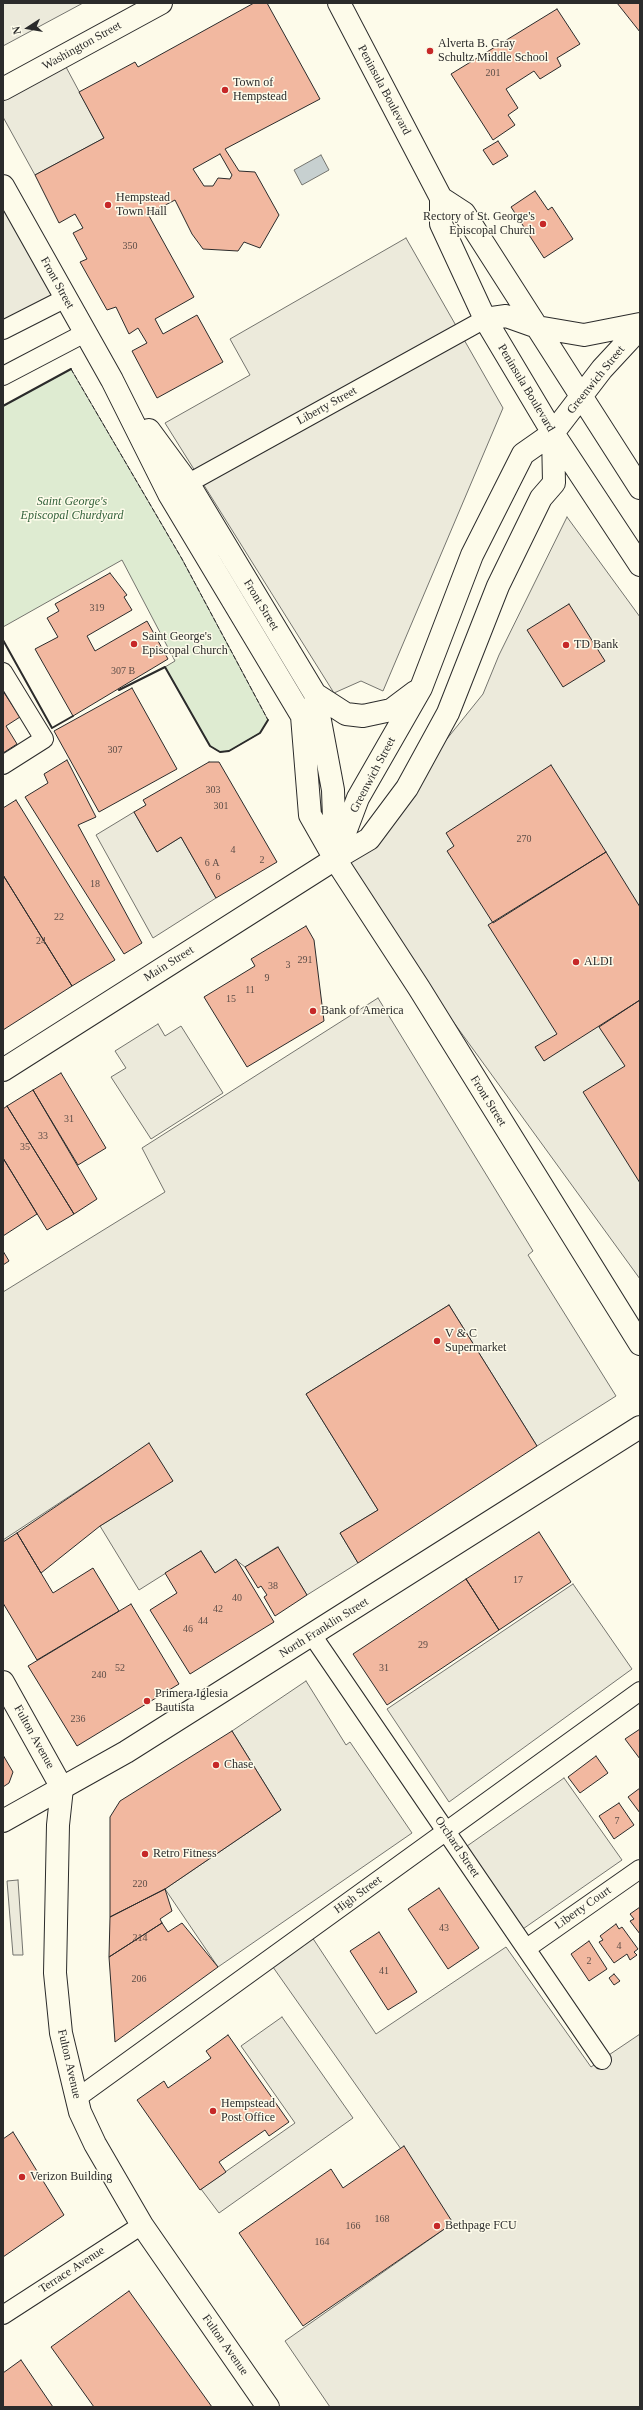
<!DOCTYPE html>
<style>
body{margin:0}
#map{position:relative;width:643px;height:2410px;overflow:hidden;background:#fdfbea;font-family:"Times New Roman",serif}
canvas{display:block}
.frame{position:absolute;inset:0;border:4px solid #2b2b2b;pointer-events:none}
.north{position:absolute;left:8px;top:8px;width:40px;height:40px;-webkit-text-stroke:3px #fdfbea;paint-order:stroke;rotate:258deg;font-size:11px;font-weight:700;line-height:16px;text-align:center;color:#2b2b2b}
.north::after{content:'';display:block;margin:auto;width:14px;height:18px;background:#2b2b2b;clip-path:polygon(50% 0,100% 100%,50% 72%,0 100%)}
</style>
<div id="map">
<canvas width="643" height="2410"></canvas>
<div class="frame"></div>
<div class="north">N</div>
</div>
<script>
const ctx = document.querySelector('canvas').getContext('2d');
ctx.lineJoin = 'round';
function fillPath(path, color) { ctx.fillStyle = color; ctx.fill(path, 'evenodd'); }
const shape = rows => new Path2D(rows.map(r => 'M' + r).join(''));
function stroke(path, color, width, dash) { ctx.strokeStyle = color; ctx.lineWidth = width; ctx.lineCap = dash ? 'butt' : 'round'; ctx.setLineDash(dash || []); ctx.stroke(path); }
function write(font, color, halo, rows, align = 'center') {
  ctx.font = font + ' "Times New Roman",serif'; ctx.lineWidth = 3; ctx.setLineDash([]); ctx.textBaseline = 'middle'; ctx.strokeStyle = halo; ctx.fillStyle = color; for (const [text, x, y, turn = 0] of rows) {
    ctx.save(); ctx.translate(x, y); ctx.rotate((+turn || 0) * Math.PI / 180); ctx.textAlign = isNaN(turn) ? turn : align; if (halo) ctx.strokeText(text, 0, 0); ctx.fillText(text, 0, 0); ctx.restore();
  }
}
const green = shape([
 [71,369,182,559,268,720,260,733,229,751,220,752,210,746,165,667,175,661,122,560,3,627,3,406,71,369]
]);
fillPath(green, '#deebd1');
stroke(green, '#74746e', 1);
const parking = shape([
 [3,3,83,3,3,46,3,3],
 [66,67,104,138,35,175,3,117,3,101,66,67],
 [3,186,66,298,3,331,3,186],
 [406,238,503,408,383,691,361,681,334,693,165,423,250,375,230,339,406,238],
 [567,517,640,617,640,1279,335,859,405,791,483,694,499,655,567,517],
 [134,812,157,852,181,837,216,898,153,938,96,835,134,812],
 [378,998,533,1251,528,1255,616,1396,537,1446,449,1305,306,1394,378,1510,340,1533,358,1563,307,1595,277,1547,245,1567,236,1560,215,1573,201,1551,139,1590,100,1526,172,1481,149,1444,3,1540,3,1292,165,1192,142,1148,378,998],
 [158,1024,165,1036,181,1026,223,1093,151,1139,111,1077,126,1068,115,1051,158,1024],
 [573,1584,632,1669,449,1802,387,1709,573,1584],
 [306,1681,346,1745,350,1742,412,1833,218,1967,165,1889,281,1810,232,1731,306,1681],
 [564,1778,622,1860,520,1931,460,1851,564,1778],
 [18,1880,23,1955,13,1955,7,1881,18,1880],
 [308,1931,376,2034,506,1947,591,2067,640,2034,640,2407,330,2407,285,2341,453,2223,268,1960,308,1931],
 [282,2017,353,2118,219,2213,201,2189,295,2123,241,2046,282,2017]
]);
fillPath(parking, '#eceadb');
stroke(parking, '#74746e', 1);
const water = shape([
 [321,155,329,170,302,185,294,170,321,155]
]);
fillPath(water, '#c7d0d0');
stroke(water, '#74746e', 1);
const building = shape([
 [254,3,267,3,320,99,225,149,239,171,255,172,279,215,260,248,244,242,238,251,203,249,192,234,175,200,148,214,194,297,155,319,163,334,197,315,223,362,157,398,132,351,147,343,138,328,129,334,116,307,107,310,80,262,87,259,73,233,83,228,75,214,59,223,35,175,104,138,79,92,135,62,138,67,254,3],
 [220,154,232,175,230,179,218,178,213,186,204,186,193,169,220,154],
 [617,3,640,3,640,32,617,3],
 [557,9,580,44,557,58,561,66,540,79,534,71,506,89,518,108,508,115,515,125,493,140,451,74,557,9],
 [498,141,508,156,493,165,483,150,498,141],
 [535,191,548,210,552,207,573,239,544,258,511,207,535,191],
 [110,573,127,595,124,597,132,610,87,636,95,651,147,621,168,659,73,716,35,649,58,637,47,618,59,611,55,604,110,573],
 [569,604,605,661,563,687,527,630,569,604],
 [132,688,177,769,99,812,54,731,132,688],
 [3,691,20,717,6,726,17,744,3,753,3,691],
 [67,760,96,817,78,825,142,943,124,954,25,797,48,783,44,774,67,760],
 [209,762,219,762,277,862,216,898,181,837,157,852,134,812,146,805,143,800,209,762],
 [551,765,606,852,493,923,447,851,454,846,446,833,551,765],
 [16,800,115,960,72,986,3,875,3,808,16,800],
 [606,852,640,907,640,1000,544,1061,535,1047,557,1034,488,925,606,852],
 [3,875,72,986,3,1030,3,875],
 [306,926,314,940,324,1021,247,1067,204,997,255,966,251,959,306,926],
 [640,1000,640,1183,583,1092,625,1066,599,1027,640,1000],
 [61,1073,106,1148,78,1165,33,1090,61,1073],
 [33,1090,97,1199,74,1214,7,1106,33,1090],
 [7,1106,74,1214,47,1230,3,1158,3,1109,7,1106],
 [3,1158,37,1214,3,1236,3,1158],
 [3,1251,9,1261,3,1265,3,1251],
 [449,1305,537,1446,358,1563,340,1533,378,1510,306,1394,449,1305],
 [149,1443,173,1481,100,1526,41,1573,17,1533,149,1443],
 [539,1532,571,1582,499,1630,466,1579,539,1532],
 [17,1533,53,1593,93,1568,119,1611,37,1660,3,1603,3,1542,17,1533],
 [278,1547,307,1595,275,1616,264,1597,267,1595,261,1586,258,1588,245,1567,278,1547],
 [201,1551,215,1573,236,1559,274,1622,190,1674,150,1610,177,1593,165,1573,201,1551],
 [466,1579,499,1630,387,1705,353,1654,466,1579],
 [131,1604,179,1684,77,1746,28,1666,131,1604],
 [640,1729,640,1759,625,1739,640,1729],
 [232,1731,281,1810,165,1889,110,1917,110,1817,120,1801,232,1731],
 [3,1755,13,1772,9,1783,3,1787,3,1755],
 [596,1756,608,1773,580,1793,568,1777,596,1756],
 [640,1788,640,1813,628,1797,640,1788],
 [619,1803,634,1825,614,1839,599,1816,619,1803],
 [439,1888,479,1948,448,1969,408,1909,439,1888],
 [165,1889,172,1911,160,1919,162,1923,109,1957,110,1917,165,1889],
 [640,1907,640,1934,630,1921,634,1919,630,1914,640,1907],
 [162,1923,168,1932,182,1923,218,1967,115,2042,109,1957,162,1923],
 [616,1924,619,1929,622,1927,638,1949,634,1952,637,1955,630,1960,627,1954,614,1963,599,1942,603,1940,600,1936,616,1924],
 [379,1932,417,1992,388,2010,350,1951,379,1932],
 [589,1941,607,1969,589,1981,571,1954,589,1941],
 [614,1974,620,1981,614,1985,609,1978,614,1974],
 [228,2035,289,2122,269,2136,265,2130,219,2162,226,2172,200,2190,137,2100,164,2081,168,2088,211,2058,206,2051,228,2035],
 [13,2132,64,2215,3,2257,3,2139,13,2132],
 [404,2146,453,2223,303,2326,239,2233,331,2169,343,2188,404,2146],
 [129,2291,212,2407,94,2407,51,2347,129,2291],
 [21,2360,53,2407,3,2407,3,2373,21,2360]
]);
fillPath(building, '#f2b8a0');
stroke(building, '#2b2b2b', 1);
const minor = shape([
 [3,330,66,298],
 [3,376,85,333],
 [176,490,485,319],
 [3,672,44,739,3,765],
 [312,1635,602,2060],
 [527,1948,640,1869],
 [77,2098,640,1691],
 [3,2315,142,2225]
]);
const tertiary = shape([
 [3,1070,335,859]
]);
const secondary = shape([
 [3,89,161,3],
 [3,1821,126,1752,640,1427]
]);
const primary = shape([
 [339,3,441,198,441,224,485,319,553,433,640,565],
 [3,186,112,380,169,494,302,716,310,815,335,859,419,988,640,1344],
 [441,198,464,213,640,488],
 [485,319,506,316,537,327,584,335,640,324],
 [149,430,188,483,315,694,333,790,335,850],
 [315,694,346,714,363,716,391,710,415,692],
 [335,859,358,798,421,688,472,555,523,454,553,433,602,369,640,328],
 [335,859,369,839,407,788,448,713,498,586,541,498,554,483,553,433],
 [3,1682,62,1788,58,1825,55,1973,61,2033,80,2112,95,2144,142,2225,268,2407]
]);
stroke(minor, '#2b2b2b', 20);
stroke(tertiary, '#2b2b2b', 24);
stroke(secondary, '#2b2b2b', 24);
stroke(primary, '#2b2b2b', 24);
stroke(minor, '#fdfbea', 18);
stroke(tertiary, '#fdfbea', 22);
stroke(secondary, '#fdfbea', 22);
stroke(primary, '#fdfbea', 22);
stroke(shape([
 [71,369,182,559,268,720]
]), '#2b2b2b', 1, [5, 2]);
stroke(shape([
 [3,406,71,369],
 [3,640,52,728,73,716],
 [119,690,165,667,210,746,220,752,229,751,260,733,268,720]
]), '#2b2b2b', 2);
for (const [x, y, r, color] of [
 [430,51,4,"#c62828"],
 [225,90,4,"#c62828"],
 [108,205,4,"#c62828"],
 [543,224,4,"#c62828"],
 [134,644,4,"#c62828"],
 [566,645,4,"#c62828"],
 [576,962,4,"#c62828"],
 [313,1011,4,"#c62828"],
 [437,1341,4,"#c62828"],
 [147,1701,4,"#c62828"],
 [216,1765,4,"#c62828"],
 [145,1854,4,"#c62828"],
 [213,2111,4,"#c62828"],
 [22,2177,4,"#c62828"],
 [437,2226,4,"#c62828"]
]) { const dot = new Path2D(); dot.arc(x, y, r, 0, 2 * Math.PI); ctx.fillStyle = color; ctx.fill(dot); stroke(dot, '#fdfbea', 1.5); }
write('10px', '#5d4e48', null, [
 ["201",493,73],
 ["350",130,246],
 ["319",97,608],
 ["307 B",123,671],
 ["307",115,750],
 ["303",213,790],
 ["301",221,806],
 ["270",524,839],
 ["4",233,850],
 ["2",262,860],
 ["6 A",212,863],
 ["6",218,877],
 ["18",95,884],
 ["22",59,917],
 ["24",41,941],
 ["291",305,960],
 ["3",288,965],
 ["9",267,978],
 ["11",250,990],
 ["15",231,999],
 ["31",69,1119],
 ["33",43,1136],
 ["35",25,1147],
 ["17",518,1580],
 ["38",273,1586],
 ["40",237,1598],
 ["42",218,1609],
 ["44",203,1621],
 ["46",188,1629],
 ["29",423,1645],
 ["52",120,1668],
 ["31",384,1668],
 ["240",99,1675],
 ["236",78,1719],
 ["7",617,1821],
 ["220",140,1884],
 ["43",444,1928],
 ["214",140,1938],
 ["4",619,1946],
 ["2",589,1961],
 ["41",384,1971],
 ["206",139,1979],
 ["168",382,2219],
 ["166",353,2226],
 ["164",322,2242]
]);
write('12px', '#2b2b2b', '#fdfbea', [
 ["Alverta B. Gray",438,44],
 ["Schultz Middle School",438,58],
 ["Town of",233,83],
 ["Hempstead",233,97],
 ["Hempstead",116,198],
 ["Town Hall",116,212],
 ["Rectory of St. George's",535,217,"right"],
 ["Episcopal Church",535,231,"right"],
 ["Saint George's",142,637],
 ["Episcopal Church",142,651],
 ["TD Bank",574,645],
 ["ALDI",584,962],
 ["Bank of America",321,1011],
 ["V & C",445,1334],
 ["Supermarket",445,1348],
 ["Primera Iglesia",155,1694],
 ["Bautista",155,1708],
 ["Chase",224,1765],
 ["Retro Fitness",153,1854],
 ["Hempstead",221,2104],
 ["Post Office",221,2118],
 ["Verizon Building",30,2177],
 ["Bethpage FCU",445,2226]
], 'left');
write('12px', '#2b2b2b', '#fdfbea', [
 ["Washington Street",82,46,-29],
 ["Peninsula Boulevard",384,90,62],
 ["Front Street",57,283,61],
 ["Greenwich Street",596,380,-51],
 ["Peninsula Boulevard",526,388,59],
 ["Liberty Street",327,406,-29],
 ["Front Street",261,605,59],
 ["Greenwich Street",373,775,-62],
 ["Main Street",169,964,-32],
 ["Front Street",488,1101,58],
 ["North Franklin Street",324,1628,-32],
 ["Fulton Avenue",34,1737,61],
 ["Orchard Street",457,1847,56],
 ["High Street",358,1895,-36],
 ["Liberty Court",583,1908,-35],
 ["Fulton Avenue",69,2064,77],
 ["Terrace Avenue",72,2270,-33],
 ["Fulton Avenue",225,2345,55]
]);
write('italic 12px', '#34623c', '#fdfbea', [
 ["Saint George's",72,502],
 ["Episcopal Churdyard",72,516]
]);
</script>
